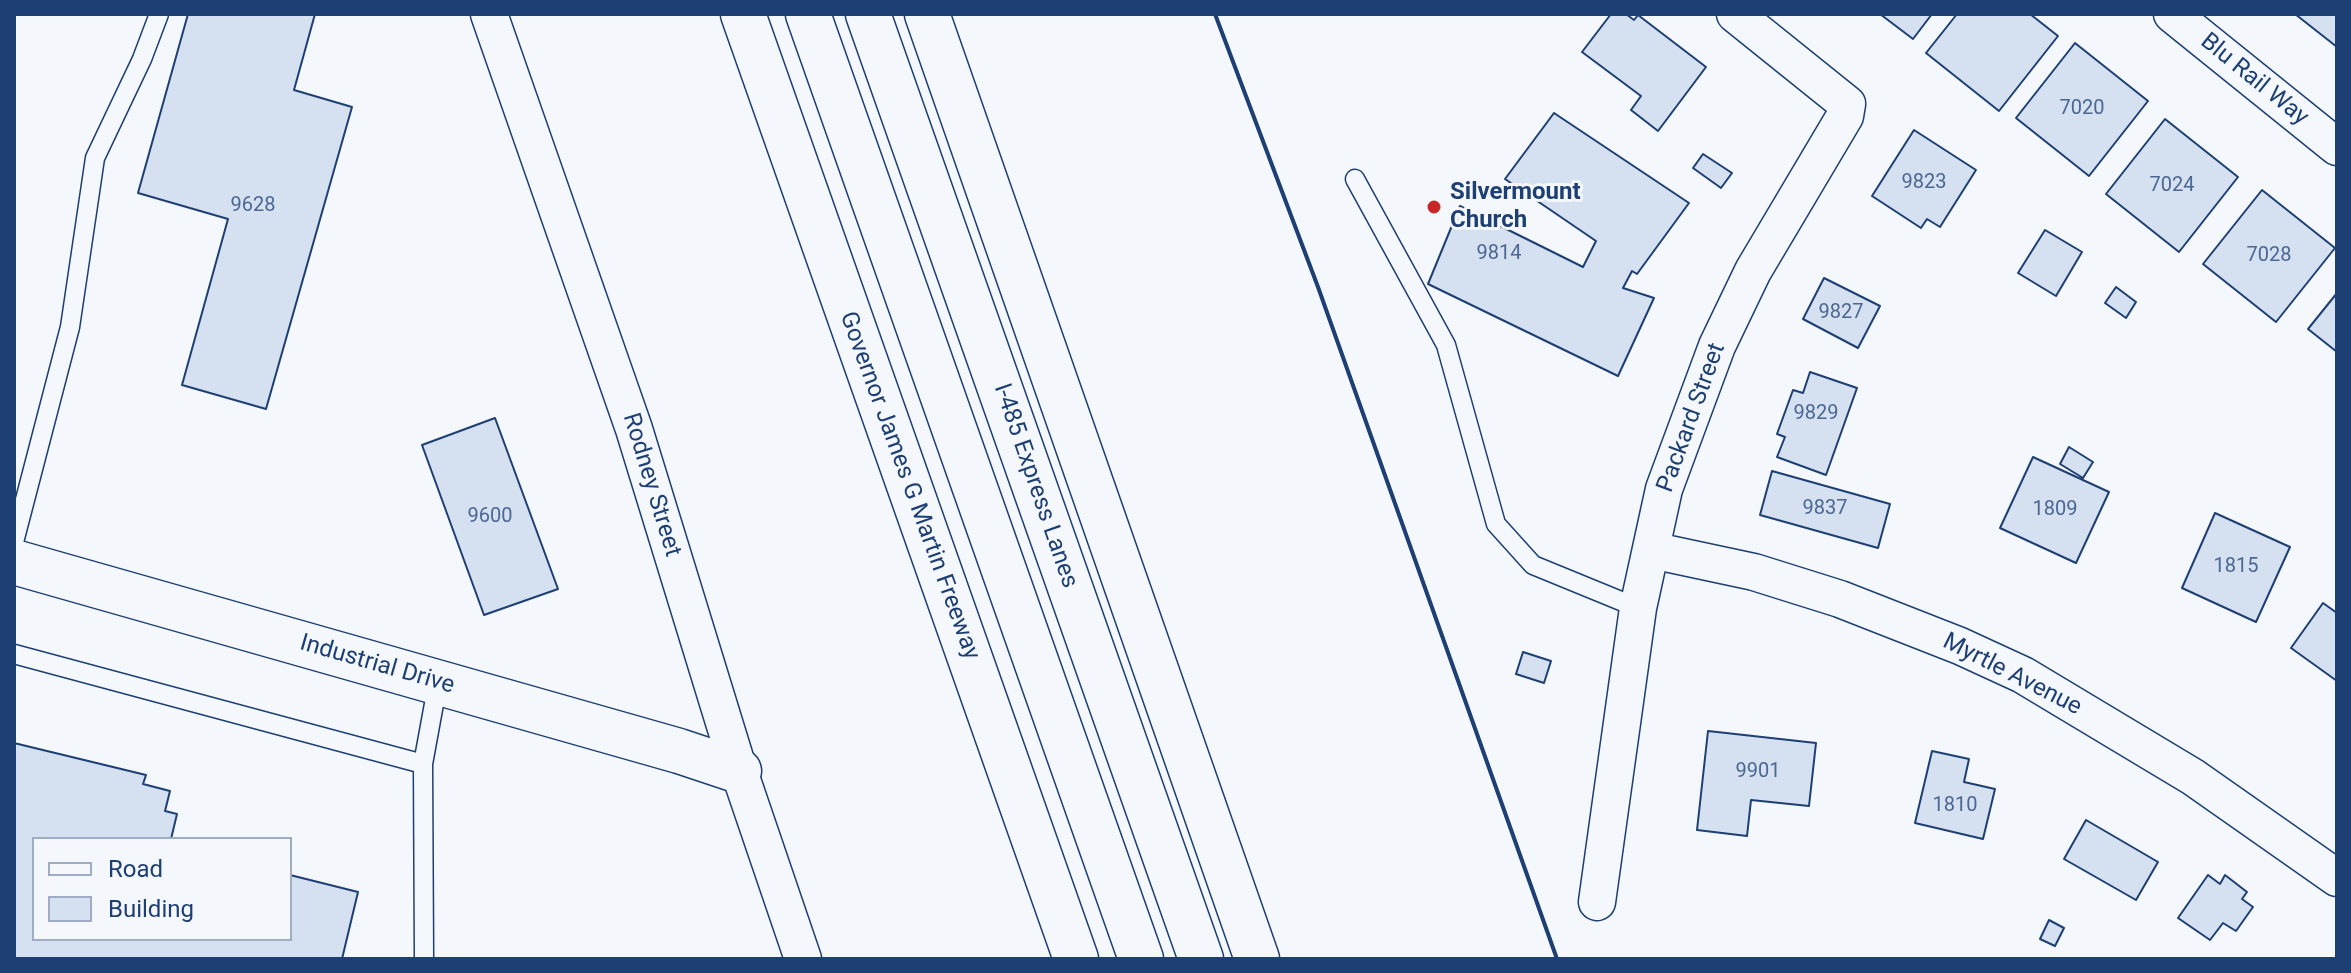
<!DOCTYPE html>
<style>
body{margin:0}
#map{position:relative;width:2351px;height:973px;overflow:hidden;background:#f4f7fb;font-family:Roboto,sans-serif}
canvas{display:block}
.frame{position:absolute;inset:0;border:16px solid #1d3f73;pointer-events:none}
.legend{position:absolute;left:32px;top:837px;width:260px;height:104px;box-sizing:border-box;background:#f4f7fb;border:2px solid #9eadc5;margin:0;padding:10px 14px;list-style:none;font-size:24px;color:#1d3f73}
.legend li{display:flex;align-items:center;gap:16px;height:40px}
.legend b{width:40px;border:2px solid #9eadc5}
</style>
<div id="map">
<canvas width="2351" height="973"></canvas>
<div class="frame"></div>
<ul class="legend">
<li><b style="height:10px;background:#f4f7fb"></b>Road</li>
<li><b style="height:22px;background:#d5e0f0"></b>Building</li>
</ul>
</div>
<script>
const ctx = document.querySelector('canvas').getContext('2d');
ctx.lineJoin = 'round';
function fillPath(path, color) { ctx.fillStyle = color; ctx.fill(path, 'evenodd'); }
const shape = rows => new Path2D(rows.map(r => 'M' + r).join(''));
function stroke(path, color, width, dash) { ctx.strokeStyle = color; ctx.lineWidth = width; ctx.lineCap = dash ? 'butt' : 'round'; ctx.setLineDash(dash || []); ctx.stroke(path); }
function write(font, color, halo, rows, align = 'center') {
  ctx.font = font + ' Roboto,sans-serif'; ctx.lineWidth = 6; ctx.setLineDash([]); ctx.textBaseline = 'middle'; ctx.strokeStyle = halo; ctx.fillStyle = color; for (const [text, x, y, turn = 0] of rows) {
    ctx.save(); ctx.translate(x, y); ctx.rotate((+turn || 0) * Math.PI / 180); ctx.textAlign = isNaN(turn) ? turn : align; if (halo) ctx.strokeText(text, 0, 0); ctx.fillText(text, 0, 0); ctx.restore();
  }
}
const building = shape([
 [188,14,315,14,294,90,352,107,266,409,182,385,228,219,138,193,188,14],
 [1611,14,1626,14,1634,20,1638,15,1706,67,1658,131,1631,110,1641,96,1582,52,1611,14],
 [1880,14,1932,14,1913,39,1880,14],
 [1957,14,2030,14,2058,36,1999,111,1926,53,1957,14],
 [2295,14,2337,14,2337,47,2295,14],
 [2075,43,2148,101,2089,176,2016,118,2075,43],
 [1554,113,1689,203,1637,274,1632,271,1623,288,1654,298,1618,376,1428,284,1460,206,1583,267,1596,241,1505,179,1554,113],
 [2165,119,2238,177,2179,252,2106,194,2165,119],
 [1914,130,1976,170,1940,227,1927,219,1921,228,1872,196,1914,130],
 [1703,154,1732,173,1721,188,1693,168,1703,154],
 [2262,190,2335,248,2276,322,2203,264,2262,190],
 [2045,230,2082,252,2056,296,2018,273,2045,230],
 [1824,278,1880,306,1858,348,1803,319,1824,278],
 [2116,287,2136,302,2126,318,2105,303,2116,287],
 [2337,293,2337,352,2308,329,2337,293],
 [1810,372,1857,388,1826,475,1777,457,1785,437,1777,434,1793,390,1803,393,1810,372],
 [495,418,558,589,484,615,422,445,495,418],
 [2069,447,2093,462,2083,478,2060,464,2069,447],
 [2033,457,2109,492,2076,563,2000,528,2033,457],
 [1772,471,1890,504,1878,548,1760,515,1772,471],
 [2215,513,2290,547,2256,622,2182,588,2215,513],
 [2323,603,2337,613,2337,681,2291,648,2323,603],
 [1523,652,1551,661,1544,683,1516,674,1523,652],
 [1708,731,1816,743,1809,806,1751,800,1747,836,1697,830,1708,731],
 [14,743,146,775,143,784,170,791,165,811,177,814,171,839,34,839,34,939,290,939,290,875,358,892,342,959,14,959,14,743],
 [1932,751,1969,759,1964,782,1995,789,1983,839,1915,823,1932,751],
 [2086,820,2158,862,2136,900,2064,859,2086,820],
 [2208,875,2220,884,2225,875,2247,892,2242,899,2253,907,2236,931,2223,923,2210,940,2178,918,2208,875],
 [2049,920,2064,928,2055,946,2040,939,2049,920]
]);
fillPath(building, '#d5e0f0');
stroke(building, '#1d3f73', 2);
const lane = shape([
 [1355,179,1446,345,1496,524,1533,565,1638,608],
 [14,542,70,327,95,158,142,59,159,14],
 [14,654,423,764],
 [424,959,423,764,438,682]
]);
const street = shape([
 [489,14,634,429,739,771,803,959],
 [2172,14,2337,147],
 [1651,550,1754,572,1840,599,1960,646,2023,675,2193,777,2337,878],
 [1597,902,1638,608,1664,489,1717,346,1753,271,1845,116,1847,104,1735,14]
]);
const secondary = shape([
 [14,562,679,751,739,771]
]);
const highway = shape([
 [743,14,1076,959],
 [808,14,1141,959],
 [868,14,1201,959],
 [927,14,1257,959]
]);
stroke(lane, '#1d3f73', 21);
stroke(street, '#1d3f73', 39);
stroke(secondary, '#1d3f73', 47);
stroke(highway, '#1d3f73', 47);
stroke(lane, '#f4f7fb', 18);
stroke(street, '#f4f7fb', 36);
stroke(secondary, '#f4f7fb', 44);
stroke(highway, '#f4f7fb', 44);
stroke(shape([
 [1215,14,1318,287,1557,959]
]), '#1d3f73', 4);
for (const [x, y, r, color] of [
 [1434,207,8,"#c62828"]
]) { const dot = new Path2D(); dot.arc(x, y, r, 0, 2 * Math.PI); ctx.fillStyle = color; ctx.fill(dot); stroke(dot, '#f4f7fb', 3); }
write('20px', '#4b6792', null, [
 ["7020",2082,109],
 ["9823",1924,183],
 ["7024",2172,186],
 ["9628",253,206],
 ["9814",1499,254],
 ["7028",2269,256],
 ["9827",1841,313],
 ["9829",1816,414],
 ["9837",1825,509],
 ["1809",2055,510],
 ["9600",490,517],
 ["1815",2236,567],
 ["9901",1758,772],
 ["1810",1955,806]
]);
write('24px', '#1d3f73', '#f4f7fb', [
 ["Blu Rail Way",2254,80,39],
 ["Packard Street",1692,418,-70],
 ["Rodney Street",651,485,73],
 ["Governor James G Martin Freeway",909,486,70],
 ["I-485 Express Lanes",1035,486,71],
 ["Industrial Drive",377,665,16],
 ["Myrtle Avenue",2012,675,27]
]);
write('bold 24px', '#1d3f73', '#f4f7fb', [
 ["Silvermount",1450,193],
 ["Church",1450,221]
], 'left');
</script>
